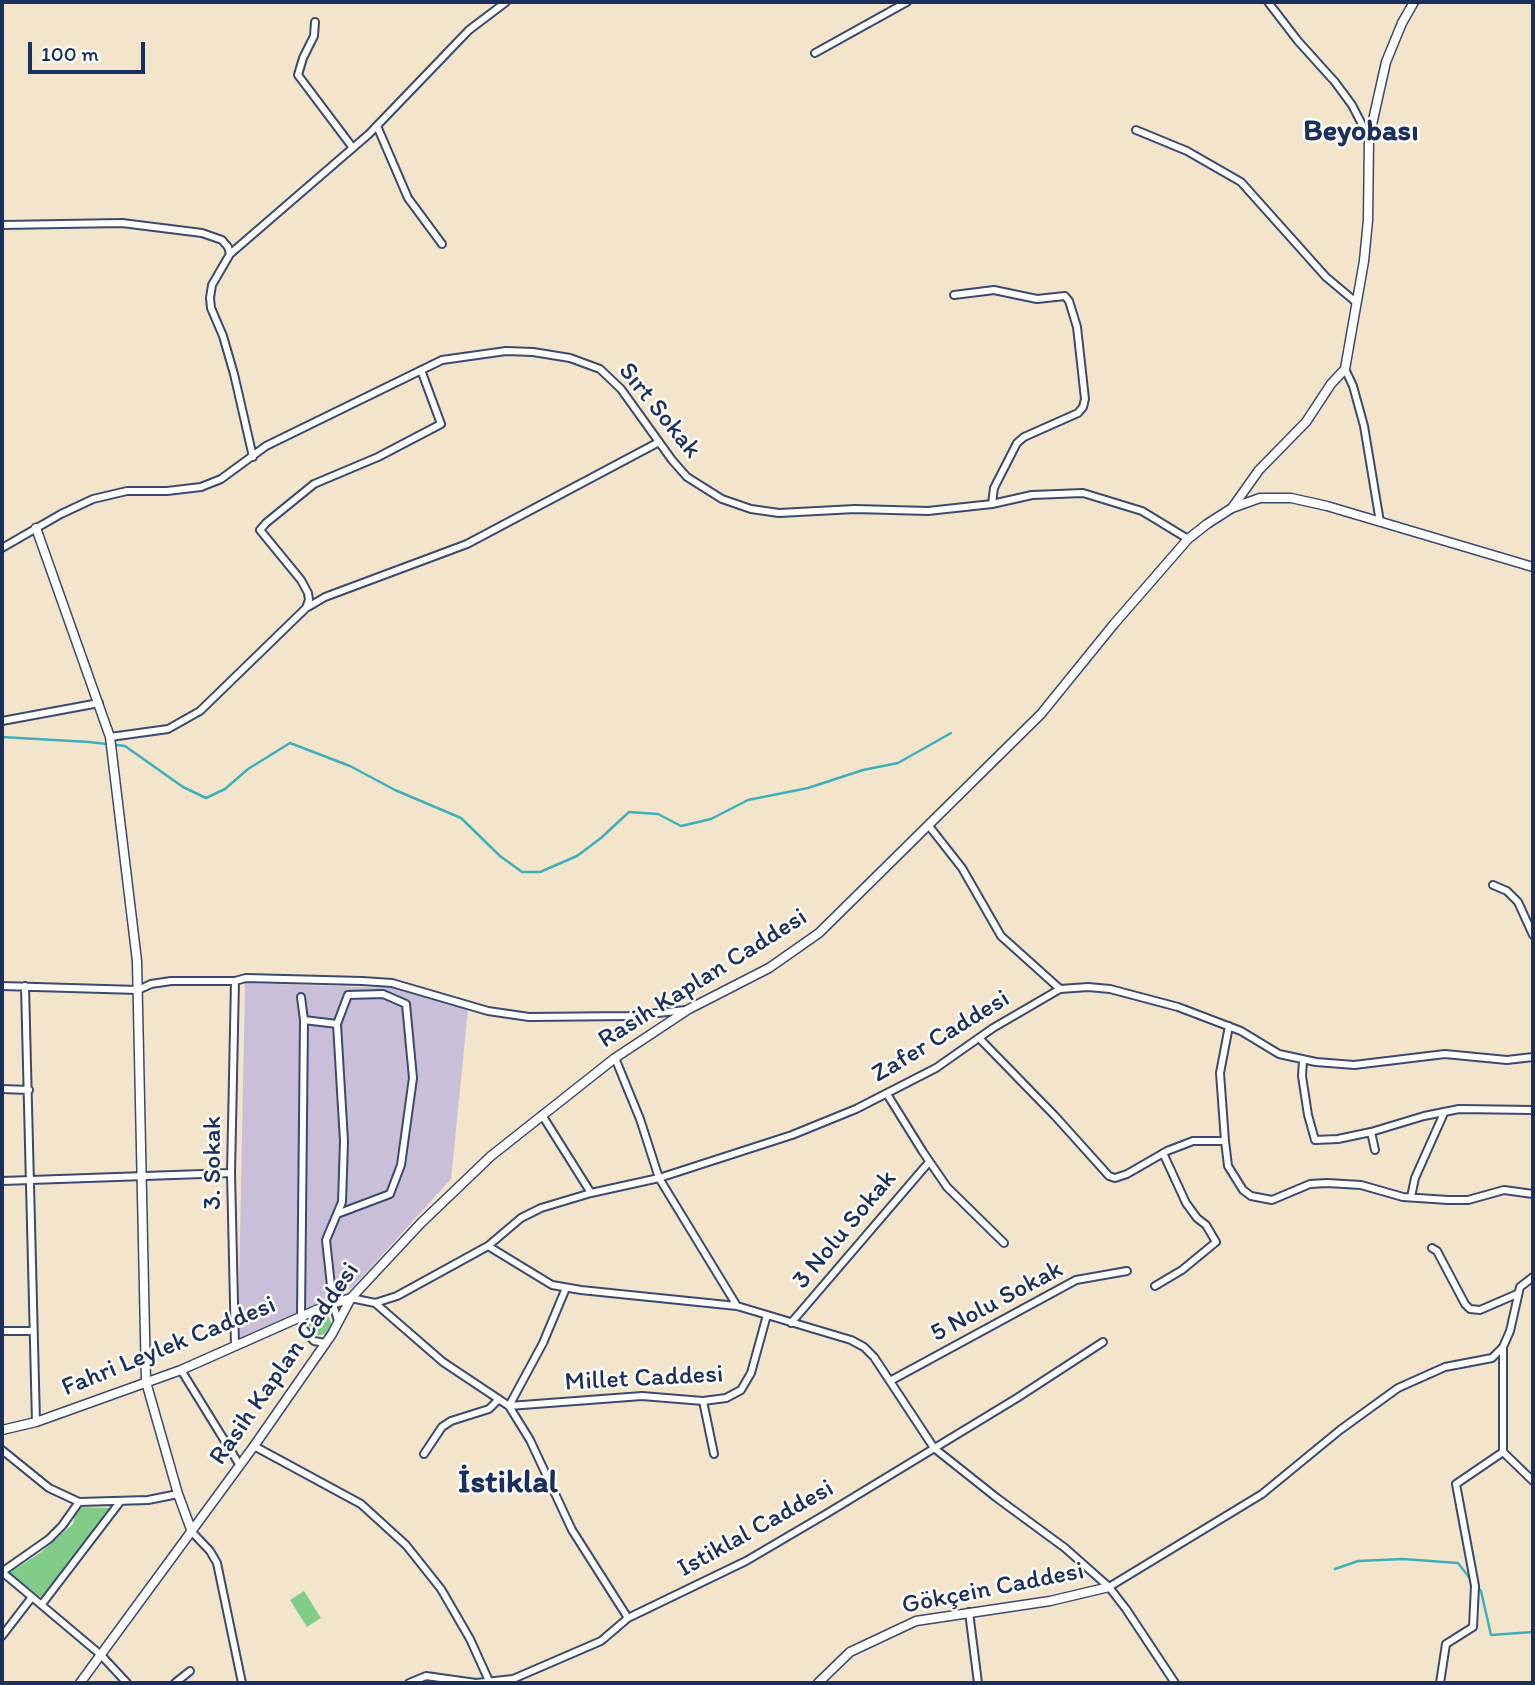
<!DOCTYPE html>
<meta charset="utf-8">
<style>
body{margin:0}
#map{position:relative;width:1535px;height:1685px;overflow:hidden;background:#f2e5cb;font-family:Itim,sans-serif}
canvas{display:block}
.frame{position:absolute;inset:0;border:4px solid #1b2f5e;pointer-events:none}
.scale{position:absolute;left:28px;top:42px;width:117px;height:32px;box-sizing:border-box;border:4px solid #1b2f5e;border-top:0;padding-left:9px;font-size:21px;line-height:24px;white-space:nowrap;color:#1b2f5e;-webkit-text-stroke:5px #fdfcf7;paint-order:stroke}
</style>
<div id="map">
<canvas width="1535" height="1685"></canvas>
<div class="frame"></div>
<div class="scale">100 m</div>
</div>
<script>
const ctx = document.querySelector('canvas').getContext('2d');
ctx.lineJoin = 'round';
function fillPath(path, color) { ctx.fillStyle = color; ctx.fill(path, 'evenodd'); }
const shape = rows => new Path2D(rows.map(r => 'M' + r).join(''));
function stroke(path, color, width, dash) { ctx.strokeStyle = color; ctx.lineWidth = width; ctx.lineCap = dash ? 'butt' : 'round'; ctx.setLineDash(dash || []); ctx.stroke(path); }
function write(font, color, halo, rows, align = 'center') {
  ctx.font = font + ' Itim,sans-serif'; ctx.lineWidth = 5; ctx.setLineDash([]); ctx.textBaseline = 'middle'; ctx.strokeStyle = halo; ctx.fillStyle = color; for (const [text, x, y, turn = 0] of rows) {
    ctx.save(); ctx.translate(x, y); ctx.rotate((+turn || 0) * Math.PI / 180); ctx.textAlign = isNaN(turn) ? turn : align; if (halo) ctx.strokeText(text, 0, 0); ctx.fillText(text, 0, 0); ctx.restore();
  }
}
fillPath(shape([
 [245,983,393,988,468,1009,451,1179,352,1288,238,1339]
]), '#c9bfd8');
fillPath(shape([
 '309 1324a11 11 0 1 1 22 0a11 11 0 1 1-22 0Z',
 [77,1507,112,1508,42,1598,9,1573,40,1553,73,1524],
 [304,1591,321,1618,307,1627,290,1600]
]), '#82cc8a');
stroke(shape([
 [2,737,89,742,125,746,183,787,206,798,225,789,248,769,290,743,350,766,395,790,461,818,500,856,522,872,540,872,577,856,601,838,629,812,658,814,681,826,711,819,748,800,808,788,863,770,898,763,951,733],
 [1335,1569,1358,1561,1403,1559,1458,1563,1472,1581],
 [1476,1586,1481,1591,1491,1635,1533,1632]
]), '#3fafb9', 2.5);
const minor = shape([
 [1268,2,1298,41,1335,82,1352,105,1369,138],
 [315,22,314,36,303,58,298,75,353,148],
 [815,53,907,2],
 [377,126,408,198,442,244],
 [1136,130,1187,151,1241,182,1326,277,1357,303],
 [2,225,122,223,202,233,222,240,228,247,230,254],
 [954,295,994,290,1037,299,1065,296,1069,301,1077,327,1085,399,1083,407,1078,413,1024,437,1017,443,994,488,992,504],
 [1345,369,1353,386,1364,426,1380,522],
 [253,457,234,374,223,336,211,308,210,298,212,285,230,254,369,134,469,30,506,2],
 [2,548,61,514,93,499,127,491,167,491,201,487,221,479,266,446,442,360,506,351,533,352,570,358,600,369,621,389,672,460,687,477,722,499,751,509,779,513,855,509,928,511,992,504,1032,495,1083,493,1142,511,1188,539],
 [308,607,325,597,467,544,659,442],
 [2,721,99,703],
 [110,737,168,729,200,711,306,608,309,600,308,593,301,580,260,530,266,523,314,484,378,457,441,424,421,370],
 [929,826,962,868,1001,936,1060,989],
 [1493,885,1507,891,1518,902,1533,935],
 [235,981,231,1173,235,1346],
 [2,986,138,990,151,984,171,981,235,981,246,978,362,981,392,983,488,1011,529,1017,629,1016,686,1010],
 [25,986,36,1422],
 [301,997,304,1020],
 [337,1024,348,995,383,994,406,1004,413,1078,401,1165,390,1194,337,1214],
 [1229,1026,1220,1073,1225,1141,1228,1166,1243,1190,1251,1196,1272,1200,1310,1184,1327,1183,1361,1185,1403,1197,1448,1200,1468,1200,1504,1190,1533,1194],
 [979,1038,1055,1116,1109,1176,1115,1178,1127,1174,1167,1151,1193,1141,1225,1141],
 [615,1058,640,1119,659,1178,737,1306],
 [1303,1060,1302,1076,1308,1115,1315,1140,1338,1139,1371,1132],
 [2,1089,29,1090],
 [887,1094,923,1152,947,1187,1004,1243],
 [542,1115,591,1193],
 [1375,1150,1371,1132,1424,1116,1459,1109,1533,1110],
 [2,1181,231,1173],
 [1411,1197,1415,1178,1444,1113],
 [488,1246,552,1285,581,1290,737,1306,851,1340,864,1347,874,1357,934,1448,997,1498,1065,1548,1109,1587,1126,1609,1175,1683],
 [1432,1248,1437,1251,1465,1304,1470,1309,1480,1310,1517,1294],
 [1155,1286,1182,1270,1216,1242,1206,1225,1197,1218,1186,1203,1163,1153],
 [351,1298,375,1303,397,1296,488,1246,521,1218,541,1208,591,1193,659,1178,792,1135,856,1109,936,1068,993,1028,1060,989,1088,987,1110,989,1178,1007,1241,1031,1279,1054,1316,1062,1354,1065,1445,1054,1507,1060,1533,1057],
 [375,1303,443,1362,509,1406,530,1440,572,1530,628,1618],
 [791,1323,929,1162],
 [2,1331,33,1331],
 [325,1343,314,1341,308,1335,303,1328,301,1316,304,1020,337,1024,344,1141,342,1202,326,1240,333,1304,338,1321],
 [181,1370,239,1464],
 [890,1381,1076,1280,1127,1271],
 [703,1401,714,1454],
 [509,1406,642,1396,703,1401,726,1398,741,1390,751,1373,767,1315],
 [509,1406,543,1343,566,1288],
 [254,1446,361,1504,406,1545,441,1589,470,1639,489,1681],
 [2,1450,49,1488,79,1502,148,1500,178,1494],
 [1503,1452,1533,1481],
 [424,1454,442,1427,451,1421,489,1409,499,1399],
 [192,1532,210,1551,217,1563,242,1683],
 [2,1572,49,1539,62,1526,79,1502],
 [2,1572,32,1597],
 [1109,1587,1262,1494,1340,1430,1398,1388,1445,1367,1492,1358,1503,1347,1510,1331,1520,1287,1533,1277],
 [42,1604,120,1502],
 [969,1612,978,1683],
 [2,1636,32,1597,101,1655,127,1683],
 [175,1683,190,1671],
 [409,1683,426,1676,476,1683,513,1679,601,1641,628,1618,746,1561,826,1514,1017,1398,1103,1342],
 [1440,1683,1446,1644,1473,1627,1475,1586,1456,1484,1503,1452,1503,1347]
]);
const tertiary = shape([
 [1232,508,1259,470,1306,422,1331,384,1345,369,1364,261,1368,220,1369,138,1386,62,1402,23,1414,2],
 [36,528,110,737,137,961,146,1382,178,1494,192,1532],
 [2,1430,36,1422,181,1370,323,1307,351,1298],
 [80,1683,254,1446,332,1334,351,1298,421,1223,491,1156,615,1058,689,1009,769,968,819,933,1041,714,1114,624,1188,539,1207,524,1232,508,1260,498,1291,498,1327,506,1533,567],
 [818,1683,850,1652,916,1621,1050,1601,1109,1587]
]);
stroke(minor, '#3b4a6e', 10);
stroke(tertiary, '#3b4a6e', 11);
stroke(minor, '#fff', 6);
stroke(tertiary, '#fff', 8);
write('26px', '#1b2f5e', '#fdfcf7', [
 ["Sırt Sokak",659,411,51],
 ["Rasih Kaplan Caddesi",703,979,-32],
 ["Zafer Caddesi",941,1037,-31],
 ["3. Sokak",213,1163,-90],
 ["3 Nolu Sokak",845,1230,-50],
 ["5 Nolu Sokak",997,1302,-28],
 ["Fahri Leylek Caddesi",169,1347,-22],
 ["Rasih Kaplan Caddesi",285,1364,-55],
 ["Millet Caddesi",644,1379,-3],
 ["Istiklal Caddesi",756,1529,-29],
 ["Gökçein Caddesi",993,1589,-11]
]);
write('bold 30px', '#1b2f5e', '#fdfcf7', [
 ["Beyobası",1361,132]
]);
write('bold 33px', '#1b2f5e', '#fdfcf7', [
 ["İstiklal",508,1484]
]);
</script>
